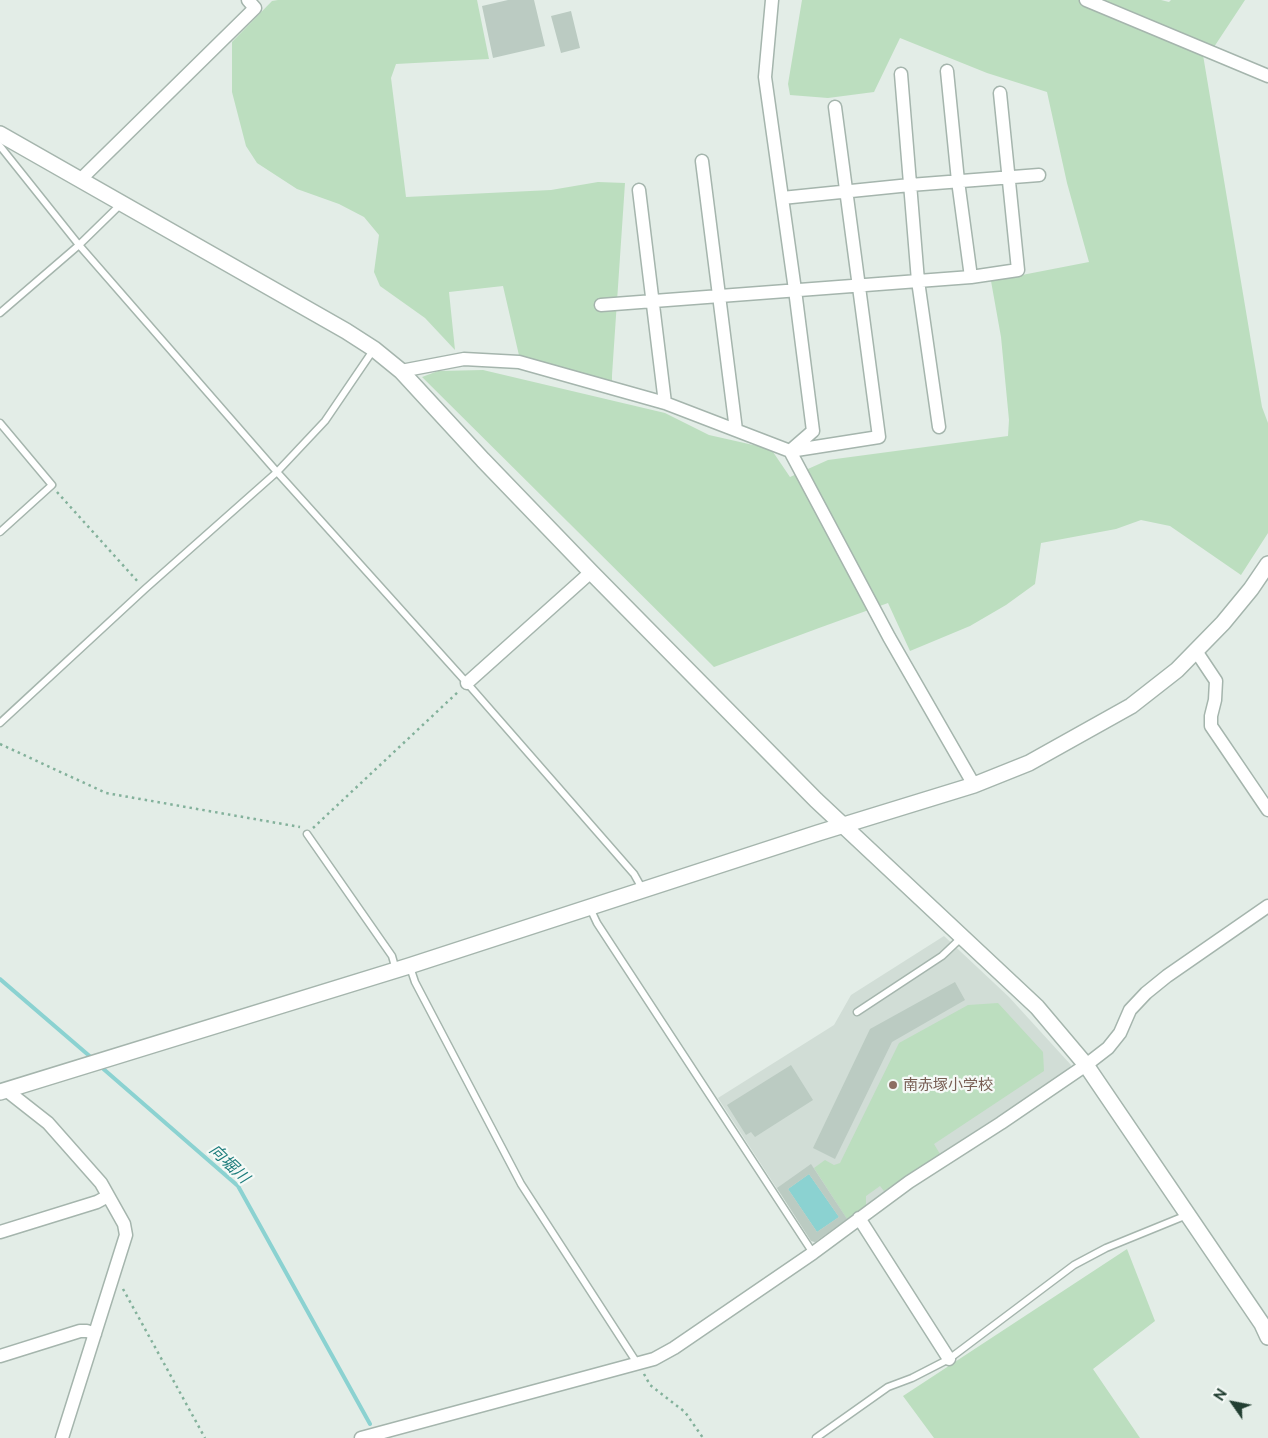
<!DOCTYPE html>
<meta charset="utf-8">
<style>
body{margin:0}
#map{position:relative;width:1268px;height:1438px;overflow:hidden;background:#e3ede7;font-family:Raleway,sans-serif}
canvas{display:block}
.north{position:absolute;left:1208px;top:1378px;width:50px;height:50px;-webkit-text-stroke:4px #f4f9f6;paint-order:stroke;rotate:303deg;font-size:14px;font-weight:700;line-height:20px;text-align:center;color:#223f32}
.north::after{content:'';display:block;margin:auto;width:18px;height:22px;background:#223f32;clip-path:polygon(50% 0,100% 100%,50% 72%,0 100%)}
</style>
<div id="map">
<canvas width="1268" height="1438"></canvas>
<div class="north">N</div>
</div>
<script>
const ctx = document.querySelector('canvas').getContext('2d');
ctx.lineJoin = 'round';
function fillPath(path, color) { ctx.fillStyle = color; ctx.fill(path, 'evenodd'); }
const shape = rows => new Path2D(rows.map(r => 'M' + r).join(''));
function stroke(path, color, width, dash) { ctx.strokeStyle = color; ctx.lineWidth = width; ctx.lineCap = dash ? 'butt' : 'round'; ctx.setLineDash(dash || []); ctx.stroke(path); }
function write(font, color, halo, rows, align = 'center') {
  ctx.font = font + ' Raleway,"Noto Sans JP",sans-serif'; ctx.lineWidth = 4.5; ctx.setLineDash([]); ctx.textBaseline = 'middle'; ctx.strokeStyle = halo; ctx.fillStyle = color; for (const [text, x, y, turn = 0] of rows) {
    ctx.save(); ctx.translate(x, y); ctx.rotate((+turn || 0) * Math.PI / 180); ctx.textAlign = isNaN(turn) ? turn : align; if (halo) ctx.strokeText(text, 0, 0); ctx.fillText(text, 0, 0); ctx.restore();
  }
}
fillPath(shape([
 [944,936,1009,997,1071,1065,1068,1072,1006,1111,908,1175,815,1242,811,1241,718,1098,834,1025,851,995]
]), '#d1ddd6');
fillPath(shape([
 [278,0,477,0,489,59,396,64,391,78,406,197,551,190,598,182,625,183,612,375,612,384,521,364,503,286,449,292,455,350,425,318,380,286,374,272,379,235,364,217,339,204,297,189,257,163,246,146,232,92,232,42,272,1],
 [802,0,1161,0,1169,2,1171,0,1245,0,1214,47,1201,43,1262,407,1268,423,1268,533,1241,575,1170,526,1141,520,1116,529,1041,543,1035,584,1006,605,970,626,910,651,888,603,819,628,714,667,422,377,438,371,483,370,665,413,709,435,771,449,790,477,828,460,1008,436,1009,420,1001,337,991,281,1089,262,1067,183,1047,92,987,73,900,38,874,92,828,98,790,95,788,84],
 [998,1003,1043,1052,1044,1071,934,1144,940,1154,884,1191,880,1186,866,1196,866,1205,847,1219,814,1168,825,1160,834,1165,840,1163,899,1043,968,1005],
 [1127,1249,1155,1321,1093,1369,1140,1438,934,1438,903,1396]
]), '#bcdebf');
fillPath(shape([
 [809,1174,839,1217,817,1232,788,1189]
]), '#8bd2d1');
stroke(shape([
 [0,979,93,1059],
 [100,1066,238,1186,370,1424]
]), '#8bd2d1', 4);
fillPath(shape([
 [508,0,534,0,545,46,493,58,482,6],
 [571,11,580,48,561,53,551,16],
 [955,982,965,1000,892,1042,835,1159,813,1148,870,1029],
 [791,1065,813,1100,755,1137,751,1132,746,1135,727,1105],
 [811,1164,847,1219,815,1242,811,1241,777,1188],
 [809,1174,839,1217,817,1232,788,1189]
]), '#bbcbc2');
const service = shape([
 [0,146,79,245,277,472,467,683,634,874,643,890],
 [0,313,79,245,121,204],
 [0,423,52,485,0,532],
 [0,723,145,589,277,472,325,421,374,349],
 [307,834,392,956,396,970],
 [590,908,597,923,813,1253],
 [410,967,415,982,521,1184,637,1363],
 [857,1012,942,956,961,938],
 [816,1438,888,1387,912,1378,949,1359,1074,1265,1106,1248,1187,1215]
]);
const minor = shape([
 [772,0,765,77,795,290,813,431,790,451],
 [1086,0,1268,76],
 [947,71,958,181,971,277],
 [901,74,918,281,939,427],
 [702,161,736,430],
 [80,180,255,8,248,0],
 [639,190,665,403],
 [782,198,910,185,1039,175],
 [601,305,971,277,1018,270,1000,93],
 [401,371,464,359,519,362,665,403,790,451,879,437,835,107],
 [790,451,889,637,974,785],
 [1196,651,1216,681,1215,700,1211,716,1211,726,1268,810],
 [467,683,591,572],
 [6,1090,48,1123,101,1183,124,1224,126,1235,62,1438],
 [859,1218,949,1359],
 [0,1232,97,1202,108,1196],
 [0,1356,80,1331,87,1331,95,1334],
 [361,1438,654,1359,674,1348,813,1253,909,1182,1001,1123,1086,1065,1108,1048,1120,1033,1130,1010,1146,993,1167,976,1268,906]
]);
const tertiary = shape([
 [0,134,346,331,374,349,401,371,483,460,591,572,816,800,1037,1007,1086,1065,1262,1324,1268,1337],
 [0,1092,409,966,818,833,974,785,1029,763,1131,706,1177,670,1223,623,1251,589,1268,564]
]);
stroke(service, '#a5b5ad', 9);
stroke(minor, '#a5b5ad', 15);
stroke(tertiary, '#a5b5ad', 18);
stroke(shape([
 [57,492,139,583],
 [0,744,106,793,300,827],
 [313,828,459,691],
 [123,1289,205,1438],
 [644,1374,650,1385,685,1412,703,1438]
]), '#83b19b', 2.5, [2.5, 4]);
stroke(service, '#fff', 6);
stroke(minor, '#fff', 12);
stroke(tertiary, '#fff', 15);
for (const [x, y, r, color] of [
 [893,1085,5,"#8d6e63"]
]) { const dot = new Path2D(); dot.arc(x, y, r, 0, 2 * Math.PI); ctx.fillStyle = color; ctx.fill(dot); stroke(dot, '#f4f9f6', 2); }
write('15px', '#785e54', '#f4f9f6', [
 ["南赤塚小学校",903,1085]
], 'left');
write('italic 16px', '#1c7c7b', '#f4f9f6', [
 ["向堀川",229,1164,44]
]);
</script>
